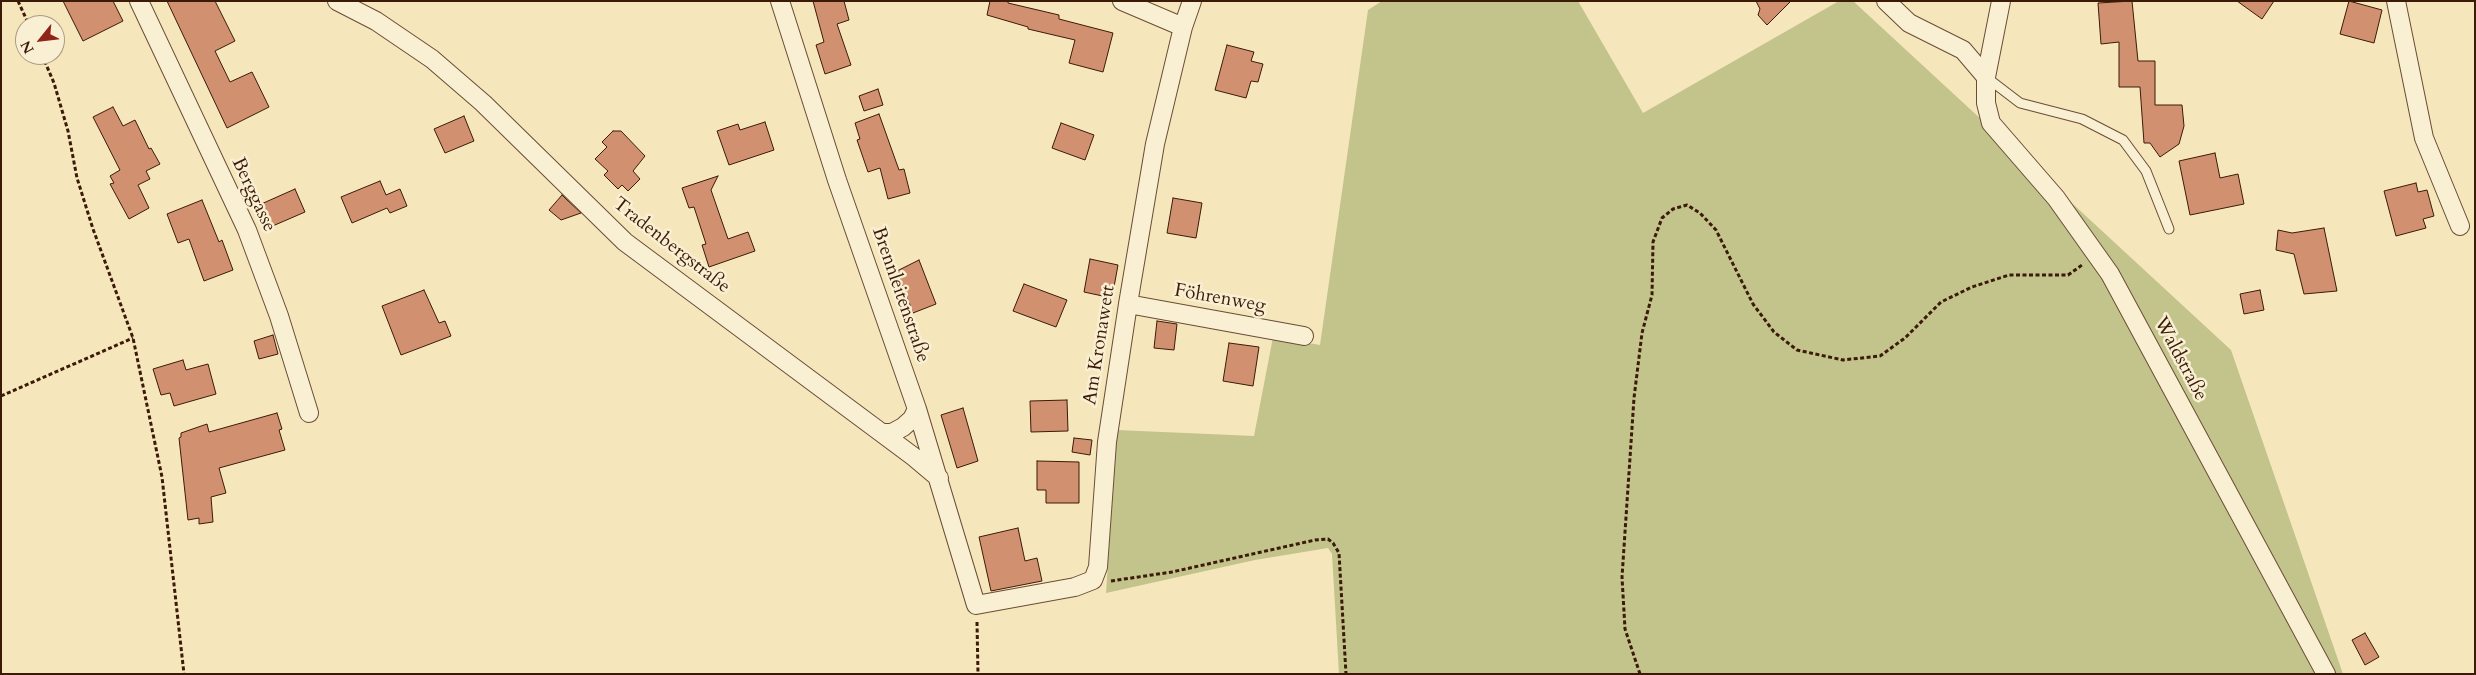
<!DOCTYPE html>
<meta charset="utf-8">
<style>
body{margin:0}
#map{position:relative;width:2476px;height:675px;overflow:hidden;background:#f6e6bc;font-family:Cardo,serif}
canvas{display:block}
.frame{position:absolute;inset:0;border:2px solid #3b1a08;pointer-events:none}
.north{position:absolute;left:15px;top:15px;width:50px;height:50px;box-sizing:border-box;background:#f9efd3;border:1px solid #ad9a82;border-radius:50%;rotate:241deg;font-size:14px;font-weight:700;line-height:20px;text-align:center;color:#3b1a08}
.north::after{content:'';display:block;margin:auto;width:18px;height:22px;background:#8f2418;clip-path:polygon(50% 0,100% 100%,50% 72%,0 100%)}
</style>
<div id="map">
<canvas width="2476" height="675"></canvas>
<div class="frame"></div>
<div class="north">N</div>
</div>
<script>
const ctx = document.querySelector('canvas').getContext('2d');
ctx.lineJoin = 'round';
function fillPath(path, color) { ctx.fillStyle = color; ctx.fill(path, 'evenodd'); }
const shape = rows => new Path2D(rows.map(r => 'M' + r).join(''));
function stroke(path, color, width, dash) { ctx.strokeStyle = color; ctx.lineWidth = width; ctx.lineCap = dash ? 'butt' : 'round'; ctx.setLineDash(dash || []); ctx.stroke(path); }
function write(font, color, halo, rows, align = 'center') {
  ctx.font = font + ' Cardo,serif'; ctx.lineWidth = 5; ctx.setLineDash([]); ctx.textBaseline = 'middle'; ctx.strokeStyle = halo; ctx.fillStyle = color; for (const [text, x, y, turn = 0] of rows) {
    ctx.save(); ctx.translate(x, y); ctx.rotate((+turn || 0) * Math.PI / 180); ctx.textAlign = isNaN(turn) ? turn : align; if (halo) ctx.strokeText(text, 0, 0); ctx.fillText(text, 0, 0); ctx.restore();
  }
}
fillPath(shape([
 [1382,1,1578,1,1643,113,1839,1,1853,1,2231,350,2343,674,1339,674,1332,554,1328,548,1255,560,1106,593,1117,430,1254,436,1273,337,1320,345,1368,10]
]), '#c3c38c');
const building = shape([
 [63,1,113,1,123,21,83,41,63,1],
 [167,1,215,1,235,41,215,51,230,82,252,72,269,107,227,128,167,1],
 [813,1,844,1,849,20,837,24,851,65,825,74,816,45,824,42,813,1],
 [990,1,1008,1,1008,3,1059,15,1059,19,1113,33,1103,72,1069,63,1075,40,1028,29,1028,27,987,15,990,1],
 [1756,1,1791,1,1767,25,1758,15,1760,9,1756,1],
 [2132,1,2138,61,2155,61,2155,105,2182,105,2184,126,2179,144,2160,157,2150,143,2144,143,2140,87,2119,87,2119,42,2101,44,2098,3,2132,1],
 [2237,1,2274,1,2262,19,2237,1],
 [2349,1,2382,10,2374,43,2340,34,2349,1],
 [1227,45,1254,52,1251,61,1263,64,1258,82,1251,81,1246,98,1215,90,1227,45],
 [878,89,883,105,864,111,859,96,878,89],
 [113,107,123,126,135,120,149,149,151,148,160,164,146,171,150,179,138,185,149,208,129,219,110,184,114,183,110,176,120,170,93,117,113,107],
 [879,114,899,170,904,169,910,193,888,199,880,168,868,172,857,140,860,139,855,123,879,114],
 [464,116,474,141,445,153,434,129,464,116],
 [765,122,774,150,729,165,717,131,738,124,740,130,765,122],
 [1061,123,1094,135,1085,160,1052,148,1061,123],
 [613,131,621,131,645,156,633,171,640,179,628,191,622,185,618,189,604,175,608,171,595,159,607,147,602,142,613,131],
 [2215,153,2220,178,2238,174,2244,204,2190,215,2179,161,2215,153],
 [718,176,711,190,728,239,748,232,755,251,709,267,702,245,706,244,694,207,689,208,682,188,718,176],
 [380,181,386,195,400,189,407,206,390,213,387,208,352,223,341,197,380,181],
 [2416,183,2418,192,2427,190,2434,216,2423,219,2426,228,2396,236,2384,191,2416,183],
 [295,189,305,212,268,228,259,205,295,189],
 [562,195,566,199,581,213,561,220,549,210,562,195],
 [1173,198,1202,203,1196,238,1167,233,1173,198],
 [202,200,219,242,222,240,233,270,204,281,189,239,178,243,167,214,202,200],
 [2324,228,2337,291,2304,294,2294,254,2276,250,2278,230,2292,233,2324,228],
 [1090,259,1118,265,1112,298,1084,292,1090,259],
 [919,260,936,304,913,313,897,271,919,260],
 [1024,284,1067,300,1056,327,1013,311,1024,284],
 [424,290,439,323,445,321,451,336,401,355,382,306,424,290],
 [2260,290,2264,310,2244,314,2240,294,2260,290],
 [1157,321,1177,324,1174,350,1154,348,1157,321],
 [273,335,278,354,259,359,254,341,273,335],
 [1229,343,1259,347,1253,386,1223,381,1229,343],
 [183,360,186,370,208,364,216,394,174,406,170,393,161,395,153,369,183,360],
 [1067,400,1068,431,1031,432,1030,401,1067,400],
 [963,408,978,461,957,468,941,415,963,408],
 [277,413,282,429,279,430,285,450,219,468,226,493,211,497,213,522,199,524,199,518,188,520,179,438,181,437,181,433,207,424,209,432,277,413],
 [1074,438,1092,440,1090,455,1072,452,1074,438],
 [1037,461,1079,462,1079,503,1046,503,1046,490,1037,490,1037,461],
 [1018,528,1025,561,1037,558,1042,581,991,591,979,537,1018,528],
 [2365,633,2379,657,2365,665,2352,640,2365,633]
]);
fillPath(building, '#d19171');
stroke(building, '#3b1a08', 1);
const lane = shape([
 [1986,77,2020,103,2082,119,2123,140,2146,171,2169,229]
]);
const street = shape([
 [139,1,247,230,279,316,309,413],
 [337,1,376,21,432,59,483,103,625,242,914,457,939,478],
 [780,1,837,180,917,409,976,605,1075,587,1093,580,1098,567,1107,442,1128,304,1155,144,1183,27,1192,1],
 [1122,1,1183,27],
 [1886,1,1909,23,1963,50,1986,77],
 [2001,1,1986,77,1986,103,1991,123,2056,198,2110,274,2326,674],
 [2396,1,2424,138,2460,226],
 [1128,304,1304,336],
 [883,433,892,433,903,427,912,419,917,409]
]);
stroke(lane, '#6a4d35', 11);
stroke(street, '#6a4d35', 20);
stroke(shape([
 [18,1,29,25],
 [42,55,54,83,68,131,77,178,93,229,133,338,162,477,184,674],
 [1,396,133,338],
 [1111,581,1172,572,1315,540,1328,539,1333,543,1339,553,1346,674],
 [977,622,978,674],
 [1640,674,1625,629,1622,577,1634,398,1642,333,1652,295,1653,242,1662,218,1673,209,1687,205,1700,213,1716,230,1753,304,1774,332,1797,350,1843,360,1880,356,1905,338,1941,302,1972,287,2009,275,2068,275,2082,265]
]), '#3b1a08', 3, [4, 2.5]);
stroke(lane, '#f9efd3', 9);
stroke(street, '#f9efd3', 18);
write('19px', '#3b1a08', '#f9efd3', [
 ["Berggasse",253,195,65],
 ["Tradenbergstraße",671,246,38],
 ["Brennleitenstraße",900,295,71],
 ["Föhrenweg",1220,299,10],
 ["Am Kronawett",1100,345,-81],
 ["Waldstraße",2180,359,62]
]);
</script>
